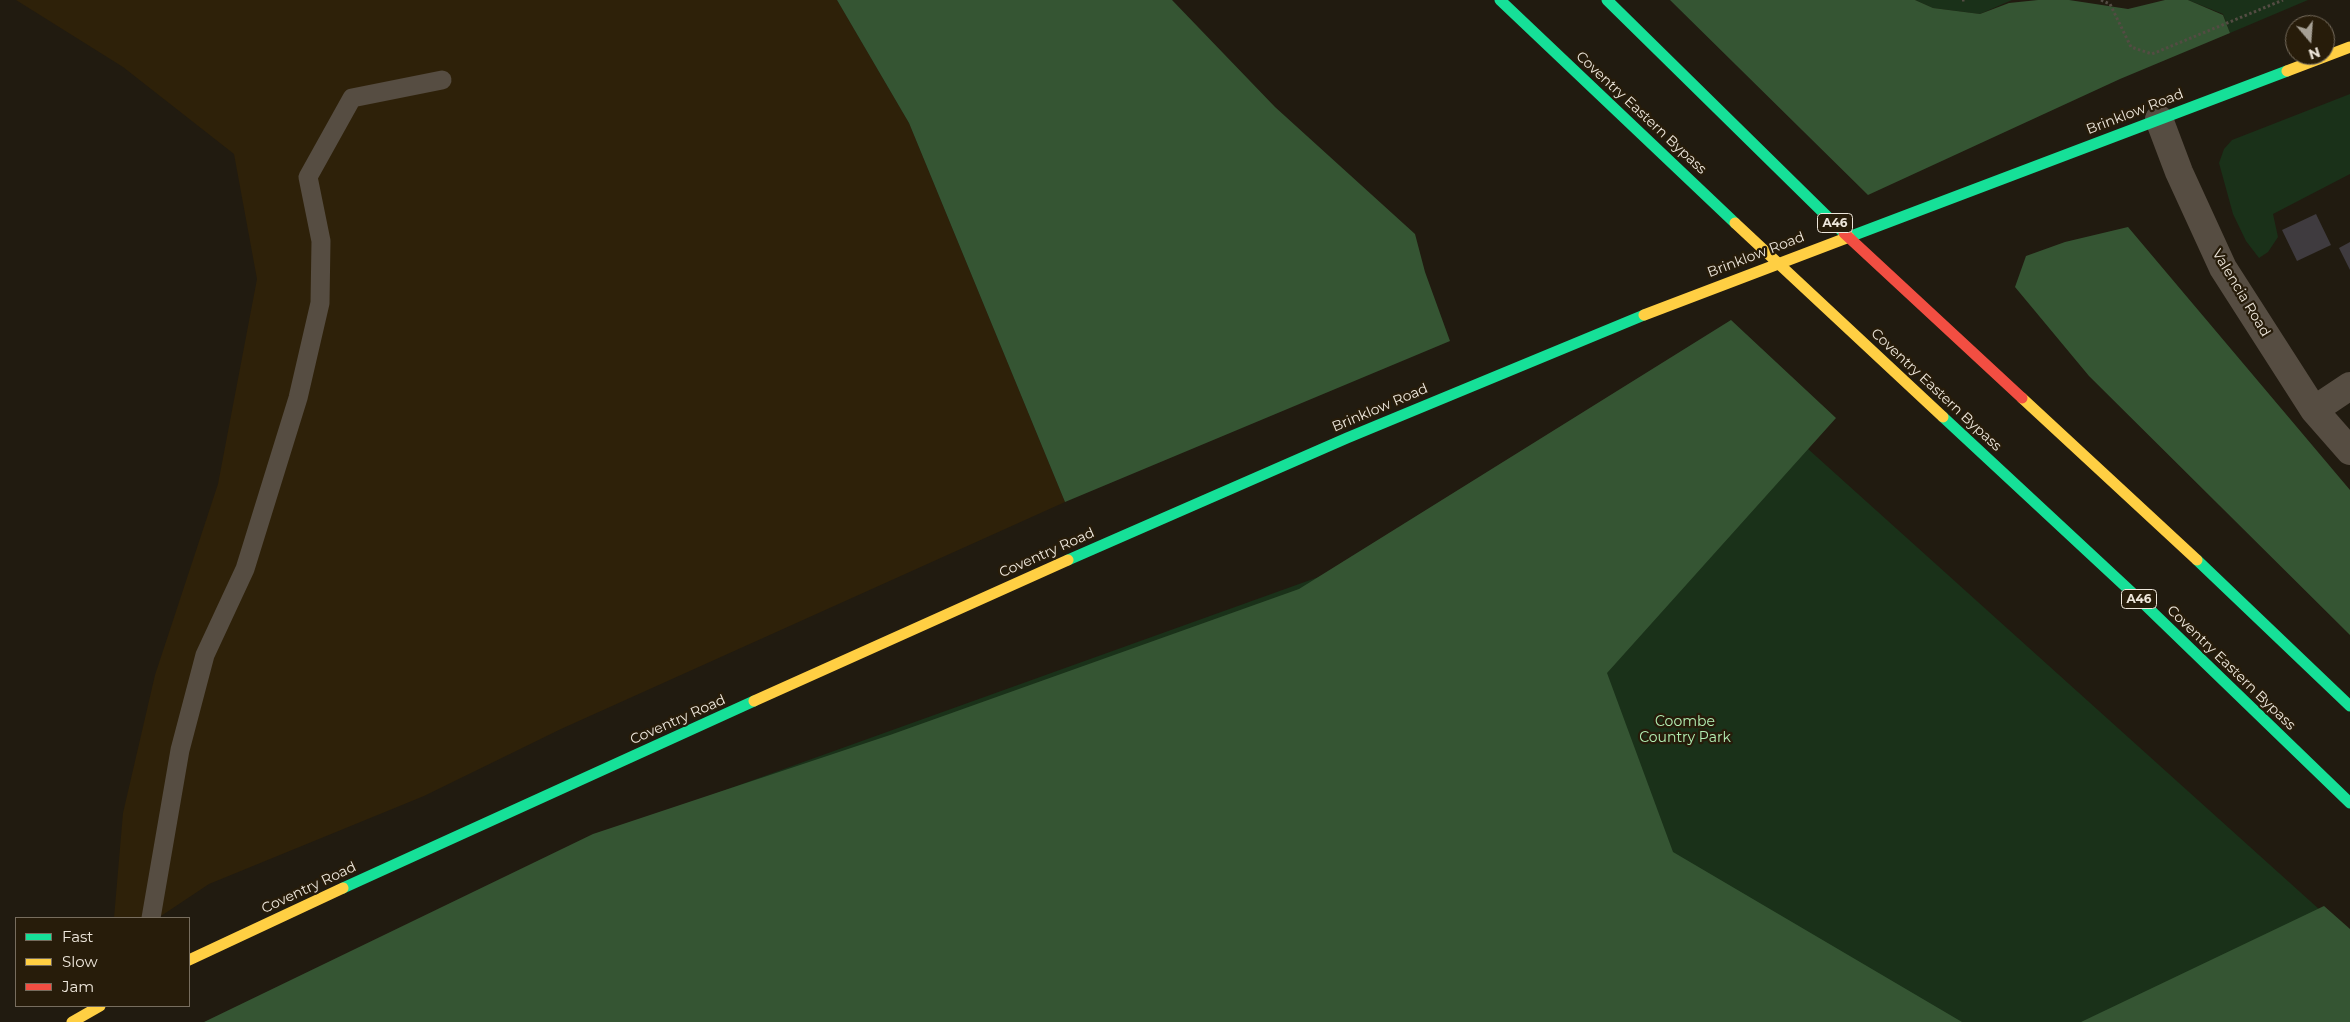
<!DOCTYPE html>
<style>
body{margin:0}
#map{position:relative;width:2350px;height:1022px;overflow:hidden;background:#211b10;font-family:Montserrat,sans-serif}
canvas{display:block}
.legend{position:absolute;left:15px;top:917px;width:175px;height:90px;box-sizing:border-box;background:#271c0a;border:1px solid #776d5e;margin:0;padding:6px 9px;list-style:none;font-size:15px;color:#eee7dc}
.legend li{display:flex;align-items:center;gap:10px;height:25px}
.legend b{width:25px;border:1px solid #776d5e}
.north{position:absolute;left:2285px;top:15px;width:50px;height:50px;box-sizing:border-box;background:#271c0a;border:1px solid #776d5e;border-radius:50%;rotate:162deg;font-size:14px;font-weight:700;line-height:20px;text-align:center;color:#eee7dc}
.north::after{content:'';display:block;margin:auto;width:18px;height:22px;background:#a6a095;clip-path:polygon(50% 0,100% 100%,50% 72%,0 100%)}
</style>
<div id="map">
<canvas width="2350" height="1022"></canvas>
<ul class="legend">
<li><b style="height:6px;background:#16e098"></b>Fast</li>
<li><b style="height:6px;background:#ffcf43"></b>Slow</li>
<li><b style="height:6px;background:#f24e42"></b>Jam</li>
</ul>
<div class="north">N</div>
</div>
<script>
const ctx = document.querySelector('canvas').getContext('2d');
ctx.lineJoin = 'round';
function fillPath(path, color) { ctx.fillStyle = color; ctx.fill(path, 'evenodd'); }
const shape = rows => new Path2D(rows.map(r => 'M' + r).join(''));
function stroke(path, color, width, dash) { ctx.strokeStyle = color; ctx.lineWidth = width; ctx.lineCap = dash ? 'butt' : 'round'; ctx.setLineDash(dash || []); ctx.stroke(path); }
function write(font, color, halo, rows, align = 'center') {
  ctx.font = font + ' Montserrat,sans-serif'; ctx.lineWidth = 4.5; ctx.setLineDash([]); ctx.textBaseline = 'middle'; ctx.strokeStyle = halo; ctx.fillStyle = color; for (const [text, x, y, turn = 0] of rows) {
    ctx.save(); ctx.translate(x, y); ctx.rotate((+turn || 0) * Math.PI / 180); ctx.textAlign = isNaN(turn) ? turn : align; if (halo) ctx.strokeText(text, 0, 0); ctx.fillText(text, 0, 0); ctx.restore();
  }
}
fillPath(shape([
 [16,0,837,0,909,123,1065,502,561,729,424,796,209,884,158,918,114,918,123,813,155,675,218,484,257,279,234,154,123,67]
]), '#2e2109');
fillPath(shape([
 [1915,0,2012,0,1980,14,1933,8],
 [2188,0,2308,0,2230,33,2223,14],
 [2350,94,2350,174,2273,214,2278,237,2268,252,2259,258,2246,241,2233,214,2219,163,2224,149,2232,140],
 [1737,385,2350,937,2350,1022,233,1022,600,835,1327,574]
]), '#1a3119');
fillPath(shape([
 [837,0,1172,0,1275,107,1415,234,1425,272,1450,341,1065,502,909,123],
 [1670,0,1915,0,1933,8,1980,14,2009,3,2038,0,2069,0,2128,9,2165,0,2188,0,2223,15,2230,33,2120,79,1868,195],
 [2128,227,2350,490,2350,635,2089,376,2015,287,2026,256,2065,242],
 [1731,320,1836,418,1607,673,1673,852,1962,1022,204,1022,593,834,890,735,1299,589],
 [2324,906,2350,929,2350,1022,2081,1022]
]), '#355533');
fillPath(shape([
 [2316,214,2331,245,2297,261,2282,230],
 [2350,242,2350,270,2339,248]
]), '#3f3b3f');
stroke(shape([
 [1962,0,1965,0],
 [2101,0,2110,4,2131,47,2152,54,2283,0]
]), '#534c43', 3, [2.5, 2.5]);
stroke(shape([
 [151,918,180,750,205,655,245,569,298,398,320,303,321,241,308,177,352,98,442,80]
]), '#564d42', 19);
stroke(shape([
 [2159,119,2179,172,2223,268,2314,410,2350,451],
 [2314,410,2350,386]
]), '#564d42', 28);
stroke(shape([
 [1500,0,1735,223],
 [1607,0,1844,233],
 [1849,237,2287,71],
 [1943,417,2141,601,2350,803],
 [1068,560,1347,438,1644,315],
 [2197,560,2350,706],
 [343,888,754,701]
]), '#16e098', 11);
stroke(shape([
 [2287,71,2350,47],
 [1735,223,1943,417],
 [1644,315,1849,237],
 [2022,398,2197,560],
 [754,701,1068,560],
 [189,960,343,888],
 [72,1022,100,1006]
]), '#ffcf43', 11);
stroke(shape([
 [1844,233,2022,398]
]), '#f24e42', 11);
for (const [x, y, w] of [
 [1835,223,35],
 [2139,599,35]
]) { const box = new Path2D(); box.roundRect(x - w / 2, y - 9.5, w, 19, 4); ctx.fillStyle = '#271c0a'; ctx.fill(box); stroke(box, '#eee7dc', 1); }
write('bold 12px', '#eee7dc', null, [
 ["A46",1835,223],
 ["A46",2139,599]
]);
write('14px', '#eee7dc', '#271c0a', [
 ["Brinklow Road",2135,112,-21],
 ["Coventry Eastern Bypass",1641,113,43],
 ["Brinklow Road",1756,255,-21],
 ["Valencia Road",2241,293,59],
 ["Coventry Eastern Bypass",1936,390,43],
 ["Brinklow Road",1380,408,-23],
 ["Coventry Road",1047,553,-24],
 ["Coventry Eastern Bypass",2231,668,44],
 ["Coventry Road",678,720,-24],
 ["Coventry Road",309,888,-25]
]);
write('14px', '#b4f1b5', '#271c0a', [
 ["Coombe",1685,722],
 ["Country Park",1685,738]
]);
</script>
